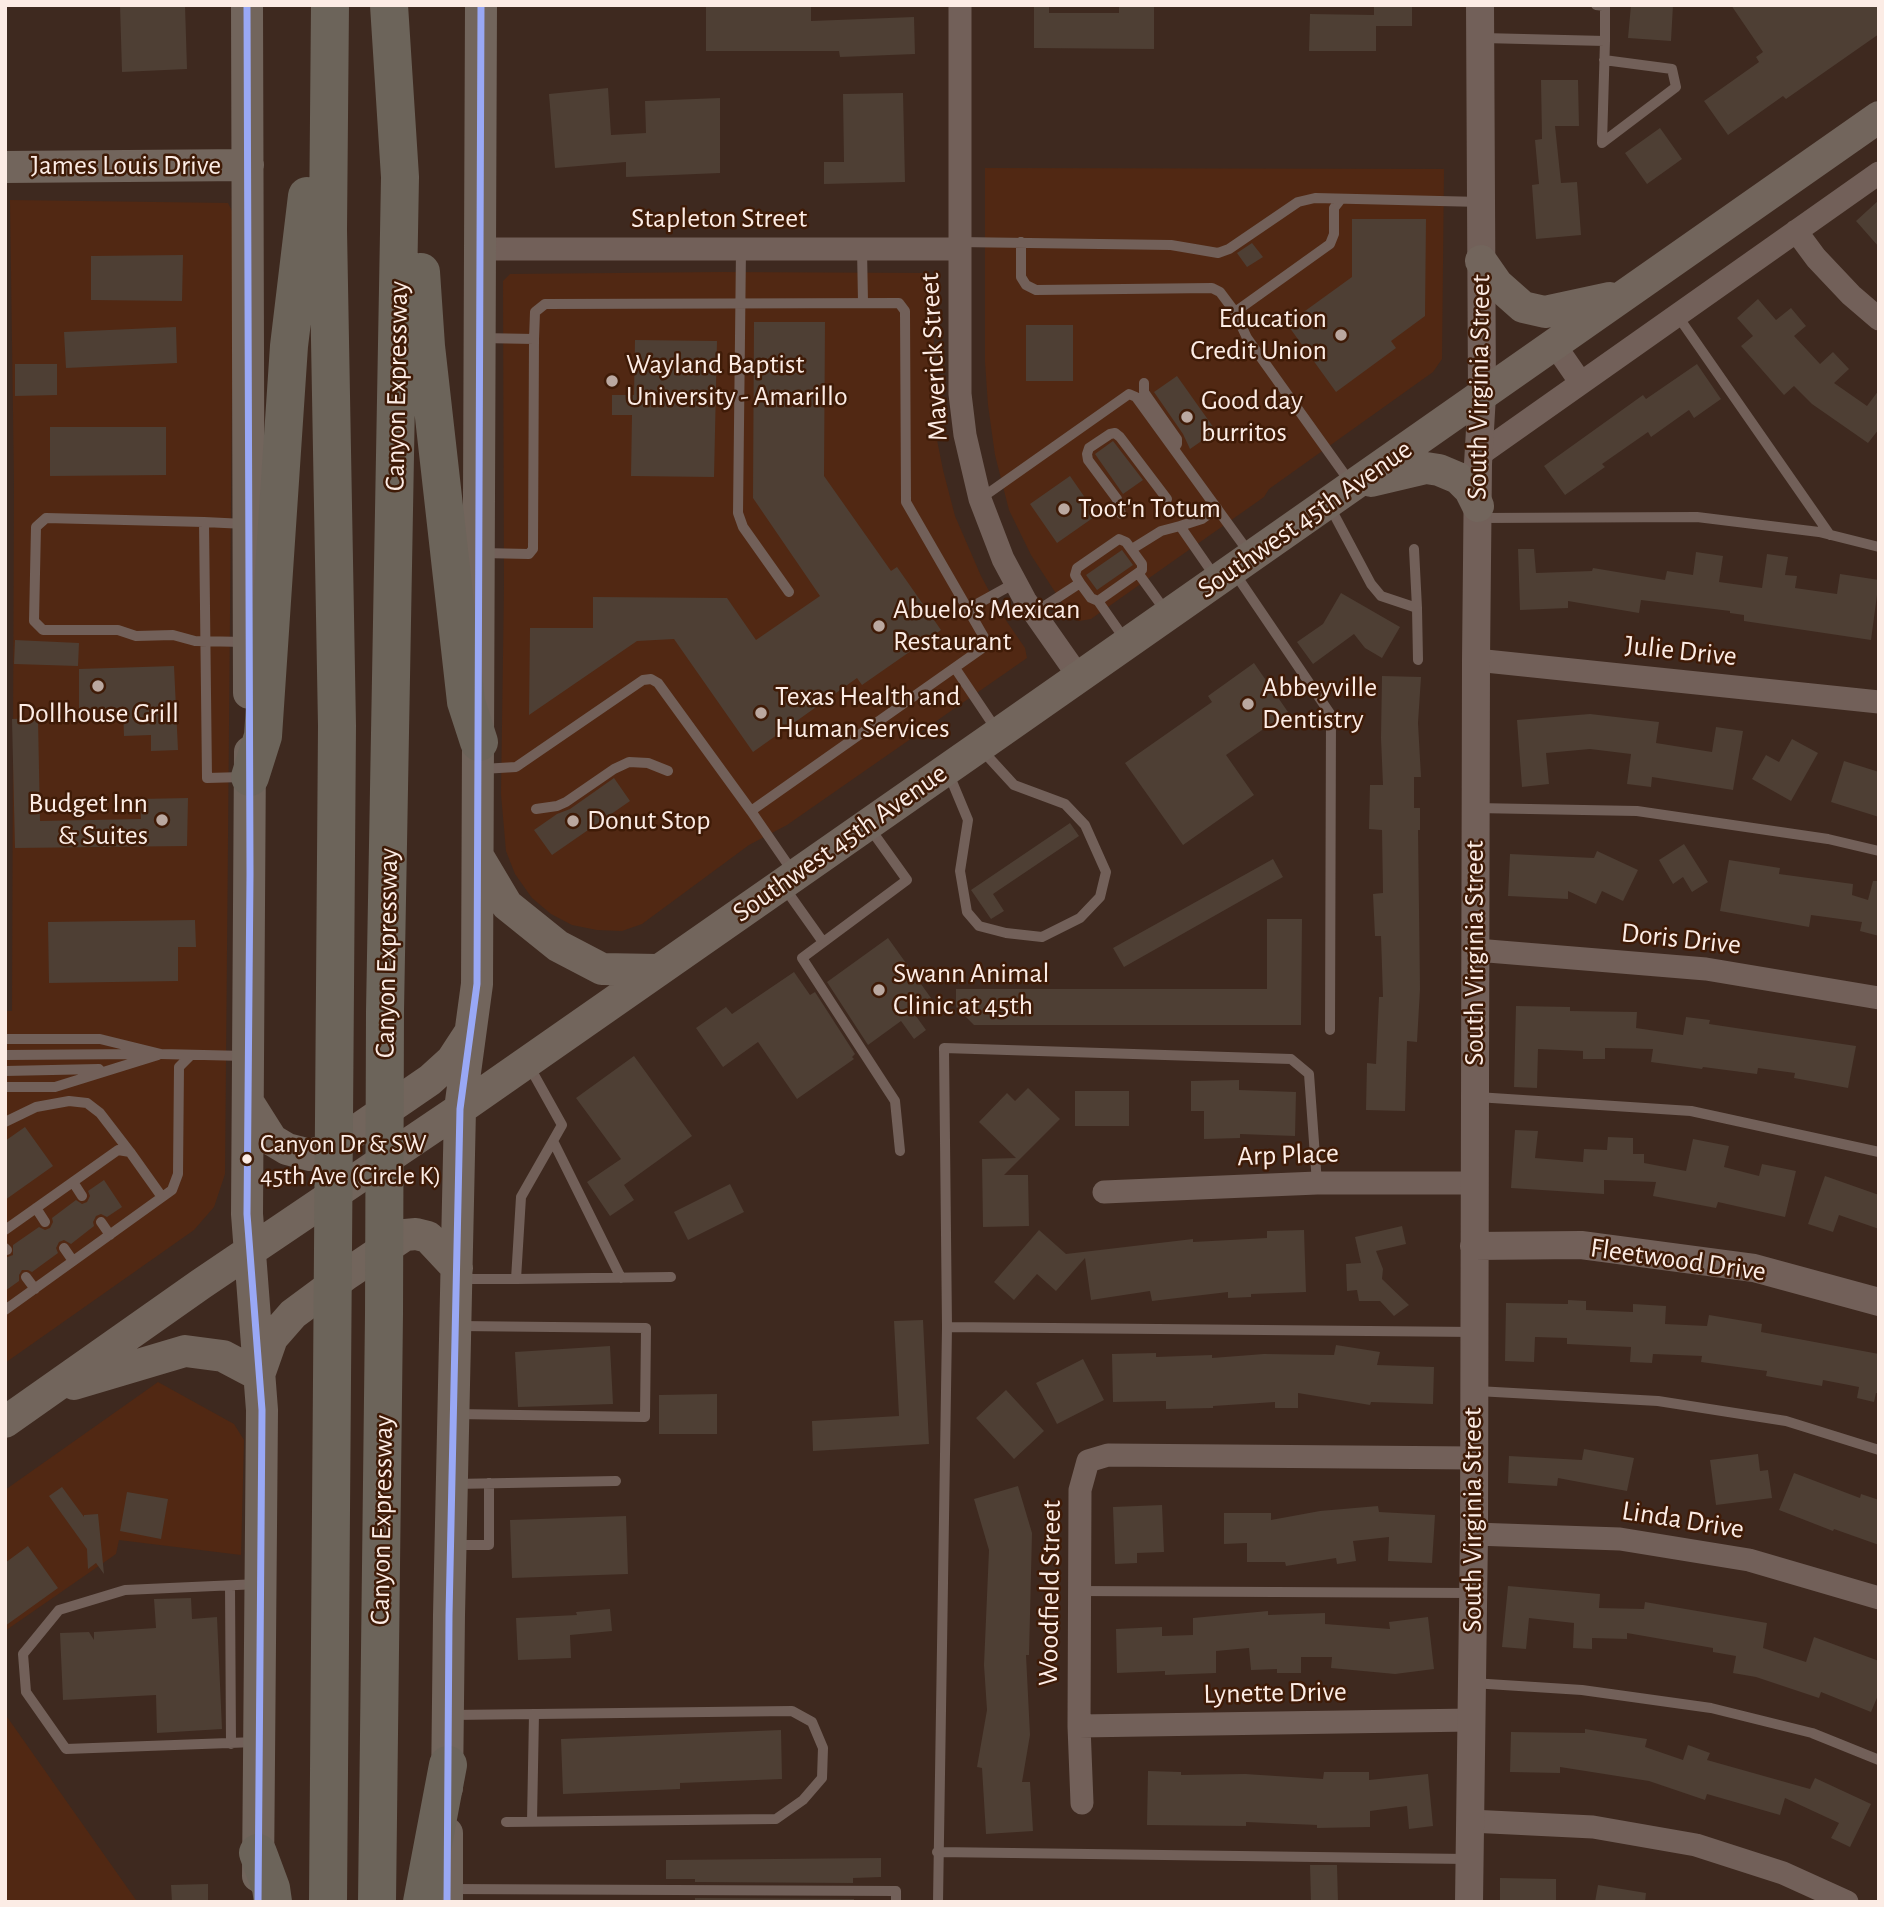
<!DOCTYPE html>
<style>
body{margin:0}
#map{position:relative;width:1884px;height:1907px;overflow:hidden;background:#3e291f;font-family:"Alegreya Sans",sans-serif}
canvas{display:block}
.frame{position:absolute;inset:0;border:7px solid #fcece5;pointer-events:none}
</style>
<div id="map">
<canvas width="1884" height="1907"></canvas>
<div class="frame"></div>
</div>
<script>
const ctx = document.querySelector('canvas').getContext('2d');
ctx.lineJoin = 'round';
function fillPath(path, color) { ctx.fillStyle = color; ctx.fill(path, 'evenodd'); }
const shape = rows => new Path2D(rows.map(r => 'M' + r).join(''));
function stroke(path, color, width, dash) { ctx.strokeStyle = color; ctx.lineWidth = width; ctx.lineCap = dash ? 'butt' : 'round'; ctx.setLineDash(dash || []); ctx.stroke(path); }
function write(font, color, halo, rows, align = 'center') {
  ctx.font = font + ' "Alegreya Sans",sans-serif'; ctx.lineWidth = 5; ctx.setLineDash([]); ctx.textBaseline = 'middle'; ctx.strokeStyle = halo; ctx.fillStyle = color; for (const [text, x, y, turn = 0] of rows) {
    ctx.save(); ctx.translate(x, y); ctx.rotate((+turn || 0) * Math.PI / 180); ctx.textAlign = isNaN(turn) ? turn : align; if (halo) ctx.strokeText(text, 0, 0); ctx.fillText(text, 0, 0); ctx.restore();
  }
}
fillPath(shape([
 [985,168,1444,169,1442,359,1433,372,1269,489,1264,497,1091,619,1079,621,1070,615,1031,555,1009,510,995,455,988,405,985,362],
 [10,200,228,203,232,211,232,389,225,1174,214,1207,194,1230,5,1363,5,1011,12,1011,14,482],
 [722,272,922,273,929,278,933,288,935,430,943,470,955,516,981,576,1001,613,1025,648,1027,658,787,825,749,845,642,924,622,931,597,930,572,925,551,914,532,898,515,874,506,851,501,794,504,587,503,281,510,274],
 [158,1382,234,1424,244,1440,241,1555,119,1540,116,1554,5,1631,5,1490],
 [5,1714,136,1900,134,1902,5,1902]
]), '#512813');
fillPath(shape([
 [120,5,185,5,187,69,122,72],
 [706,5,811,5,811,21,914,17,915,54,840,57,839,51,706,51],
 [1034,5,1049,5,1049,13,1119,13,1119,5,1154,5,1154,49,1034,48],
 [1374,5,1412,5,1412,26,1376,26,1376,51,1309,51,1310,14,1374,15],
 [1631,5,1673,5,1671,41,1628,38],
 [1731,5,1879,5,1879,34,1786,99,1783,96,1728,135,1704,101,1759,62,1756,57,1763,52],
 [1541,80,1578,80,1579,126,1555,126,1561,183,1577,182,1581,235,1536,239,1532,185,1539,184,1535,140,1542,139],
 [608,88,611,135,646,133,645,101,720,98,720,173,626,177,626,162,555,168,549,94],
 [903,93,905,182,824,184,824,162,844,162,843,94],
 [1660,128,1682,159,1647,184,1625,153],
 [1879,200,1879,247,1856,221],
 [1352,219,1426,219,1425,316,1391,341,1396,348,1336,392,1287,324,1352,277],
 [1252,243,1263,257,1247,267,1237,253],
 [183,255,182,301,91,300,91,256],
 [1758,299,1776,320,1791,308,1806,326,1794,336,1820,364,1833,352,1849,369,1834,383,1867,406,1879,390,1879,429,1868,443,1812,404,1794,386,1784,395,1741,346,1753,336,1737,318],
 [754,322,825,322,824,476,891,571,897,567,941,630,862,685,857,678,753,752,674,639,637,641,529,715,530,628,593,628,593,597,727,598,756,640,820,596,753,498],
 [1026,325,1073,325,1073,381,1026,381],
 [176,327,177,363,66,368,64,332],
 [635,340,717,341,714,477,631,476,632,415,612,415,612,395,634,395],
 [15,364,57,364,57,395,15,396],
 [1697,364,1721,399,1694,418,1689,410,1651,437,1648,432,1602,464,1605,467,1565,495,1544,466,1643,395,1646,399],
 [1177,376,1216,431,1190,449,1183,434,1154,392],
 [50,427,166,427,166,475,50,476],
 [1113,441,1143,480,1123,494,1095,454],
 [1070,476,1097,515,1057,543,1030,504],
 [1518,549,1534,549,1536,573,1592,571,1593,568,1665,580,1667,571,1693,575,1696,552,1723,556,1719,582,1762,588,1767,554,1788,557,1785,575,1797,576,1795,588,1837,594,1840,574,1879,580,1871,640,1744,621,1744,615,1730,613,1730,611,1641,600,1639,613,1568,601,1568,608,1520,610],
 [1122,550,1133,565,1097,590,1086,575],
 [1341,593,1400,627,1382,658,1365,648,1354,634,1313,664,1297,642,1323,624],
 [15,640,79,643,78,666,14,664],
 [1254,663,1288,712,1226,755,1254,795,1183,845,1125,763,1212,702,1208,696],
 [174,666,178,750,151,751,151,735,124,736,123,708,79,709,79,669],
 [1382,676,1421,677,1418,723,1421,777,1414,777,1414,808,1420,808,1420,830,1418,830,1420,989,1417,1042,1407,1041,1405,1111,1366,1110,1367,1063,1376,1064,1379,997,1383,997,1381,936,1375,936,1373,894,1383,893,1382,830,1369,829,1370,785,1383,785,1381,738],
 [1590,714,1659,722,1656,743,1712,752,1716,727,1743,731,1733,790,1652,777,1651,787,1627,784,1631,754,1590,749,1546,753,1549,784,1522,787,1517,720],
 [38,718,40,821,141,819,140,799,188,798,187,846,15,848,12,719],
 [1792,739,1818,753,1791,801,1752,779,1766,755,1779,762],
 [1844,761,1879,772,1879,817,1831,802],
 [614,778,630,801,552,855,534,830,557,814,570,809],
 [1070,823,1079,836,993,894,1004,911,991,919,971,890],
 [1684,844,1708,882,1692,892,1683,877,1673,884,1659,860],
 [1597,851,1638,870,1623,901,1602,891,1596,904,1568,891,1568,899,1508,896,1510,854,1594,858],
 [1273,859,1283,877,1124,967,1113,948],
 [1729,860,1780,868,1779,874,1853,884,1852,895,1868,900,1873,881,1879,881,1879,936,1860,931,1862,922,1811,915,1809,927,1720,911],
 [1267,919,1302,919,1301,1025,974,1025,956,1007,956,989,1267,989],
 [195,920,196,947,178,947,178,981,49,983,48,922],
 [888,938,931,998,913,1012,926,1030,914,1039,901,1021,868,1045,827,982],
 [794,972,810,995,815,992,855,1054,852,1057,854,1059,797,1099,758,1042,723,1067,696,1028,726,1007,732,1014],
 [1516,1006,1570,1007,1570,1011,1637,1012,1636,1028,1683,1035,1686,1017,1710,1020,1709,1024,1856,1046,1848,1088,1794,1078,1795,1073,1758,1068,1757,1074,1703,1067,1702,1069,1651,1062,1653,1049,1605,1048,1605,1059,1583,1059,1583,1051,1538,1049,1537,1088,1514,1087],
 [634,1056,692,1136,624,1185,634,1200,610,1216,587,1182,621,1159,576,1098],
 [1239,1080,1239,1090,1296,1092,1295,1136,1240,1134,1240,1138,1204,1139,1204,1111,1191,1111,1191,1081],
 [1028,1088,1060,1119,1004,1175,1028,1175,1029,1226,983,1227,982,1159,1016,1158,979,1122,1007,1093,1015,1101],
 [1075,1091,1129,1091,1129,1126,1075,1126],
 [25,1127,53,1166,5,1200,5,1141],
 [1515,1130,1538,1131,1535,1158,1583,1162,1584,1149,1607,1150,1608,1137,1633,1138,1633,1154,1644,1154,1644,1163,1686,1171,1693,1139,1729,1146,1724,1167,1759,1176,1762,1164,1796,1171,1785,1217,1718,1202,1716,1208,1653,1196,1656,1182,1604,1180,1604,1194,1511,1188],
 [1825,1176,1879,1195,1879,1229,1839,1215,1833,1232,1808,1224],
 [104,1180,122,1207,107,1217,101,1214,96,1216,93,1222,94,1226,71,1244,64,1240,59,1242,56,1248,58,1253,32,1272,28,1270,22,1270,19,1275,19,1281,5,1291,5,1258,13,1255,13,1245,39,1227,45,1230,50,1228,53,1222,52,1218,76,1200,82,1204,87,1202,90,1196,88,1191],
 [730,1184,744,1212,688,1240,674,1212],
 [1402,1226,1406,1244,1376,1251,1383,1269,1382,1279,1409,1305,1394,1316,1380,1301,1359,1301,1357,1290,1347,1291,1346,1264,1361,1263,1355,1237],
 [1039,1230,1066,1254,1193,1239,1193,1242,1267,1238,1267,1231,1304,1230,1306,1292,1251,1294,1251,1297,1228,1298,1228,1292,1152,1301,1150,1291,1091,1300,1085,1258,1056,1291,1037,1274,1014,1300,994,1282],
 [1568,1300,1586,1301,1586,1310,1633,1312,1633,1304,1666,1306,1665,1324,1707,1326,1709,1315,1762,1324,1761,1332,1879,1354,1879,1393,1876,1393,1874,1402,1857,1398,1859,1387,1823,1380,1822,1386,1766,1376,1767,1371,1701,1362,1702,1356,1653,1354,1652,1363,1630,1362,1631,1347,1567,1344,1567,1338,1535,1337,1534,1362,1505,1361,1506,1303,1568,1304],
 [923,1320,929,1444,813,1451,812,1421,899,1416,894,1321],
 [1336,1345,1380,1352,1377,1365,1434,1367,1433,1404,1371,1402,1370,1405,1298,1393,1298,1408,1275,1408,1275,1402,1213,1406,1213,1408,1166,1409,1166,1401,1113,1402,1112,1354,1156,1353,1156,1357,1212,1355,1212,1358,1264,1354,1334,1355],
 [610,1346,613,1404,518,1407,515,1352],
 [1083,1359,1104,1400,1057,1424,1036,1383],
 [1006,1390,1044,1431,1014,1459,976,1418],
 [717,1394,717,1434,659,1434,659,1395],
 [1584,1449,1634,1458,1627,1491,1558,1478,1557,1486,1508,1483,1509,1456,1582,1460],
 [1758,1454,1760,1471,1768,1470,1772,1498,1716,1505,1710,1460],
 [1794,1473,1860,1498,1861,1494,1879,1500,1879,1545,1834,1529,1833,1531,1779,1510],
 [1018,1486,1032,1533,1029,1655,1026,1655,1030,1735,1022,1782,1030,1782,1033,1831,986,1834,982,1768,977,1767,987,1710,984,1665,989,1550,974,1499],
 [62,1487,84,1517,84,1515,98,1514,104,1574,96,1563,88,1569,87,1549,49,1496],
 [127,1492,168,1499,161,1539,120,1531],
 [1162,1505,1164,1552,1137,1553,1137,1563,1115,1564,1113,1507],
 [1378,1506,1379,1512,1435,1515,1432,1563,1388,1561,1389,1537,1353,1541,1356,1561,1337,1564,1336,1558,1286,1566,1285,1562,1247,1562,1247,1543,1224,1544,1224,1513,1271,1513,1271,1520,1320,1511],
 [626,1516,628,1574,512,1578,510,1520],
 [28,1546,58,1588,5,1626,5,1563],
 [1508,1586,1600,1594,1599,1608,1644,1609,1645,1602,1767,1623,1763,1648,1806,1662,1814,1637,1879,1661,1879,1693,1871,1712,1821,1692,1819,1698,1756,1677,1733,1673,1736,1656,1713,1652,1713,1648,1627,1633,1627,1639,1592,1638,1592,1649,1573,1648,1574,1623,1529,1618,1526,1649,1502,1647],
 [191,1598,192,1619,217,1617,222,1729,157,1733,156,1695,63,1700,60,1633,89,1632,94,1640,94,1632,156,1628,154,1599],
 [610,1609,612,1631,570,1635,571,1658,518,1660,516,1618,577,1615,576,1612],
 [1268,1611,1268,1615,1325,1613,1325,1624,1390,1629,1389,1622,1428,1617,1434,1669,1395,1674,1331,1668,1332,1657,1301,1657,1301,1673,1277,1673,1277,1669,1251,1670,1249,1648,1216,1651,1216,1673,1165,1675,1165,1671,1117,1673,1116,1629,1162,1627,1162,1636,1193,1635,1193,1618],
 [1585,1729,1647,1739,1645,1747,1683,1760,1688,1745,1710,1753,1707,1760,1810,1789,1815,1778,1871,1804,1850,1847,1831,1838,1839,1823,1785,1798,1780,1815,1707,1794,1705,1800,1649,1781,1560,1767,1560,1773,1510,1772,1511,1732,1585,1733],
 [781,1730,782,1779,680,1783,680,1789,563,1794,561,1739],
 [1148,1771,1181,1772,1181,1775,1245,1774,1323,1779,1324,1772,1369,1772,1369,1780,1428,1774,1433,1826,1409,1829,1407,1806,1370,1811,1370,1827,1317,1828,1317,1825,1246,1822,1246,1826,1147,1825],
 [881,1858,881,1877,853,1878,853,1883,695,1882,695,1879,666,1879,666,1860],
 [1310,1865,1337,1865,1338,1902,1311,1902],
 [1500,1878,1556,1879,1556,1902,1500,1902],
 [208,1884,208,1902,172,1902,171,1885],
 [1598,1885,1646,1893,1645,1902,1595,1902],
 [695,1898,854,1899,854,1902,695,1902]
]), '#4e3f34');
stroke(shape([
 [1596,5,1605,6,1605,41],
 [1483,38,1605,41,1602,143,1676,87,1672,69,1604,60],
 [1341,199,1334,208,1334,234,1330,244,1235,312,1247,338,1350,482],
 [958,242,1171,245,1218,253,1229,249,1298,202,1315,198,1481,202],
 [1021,242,1021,277,1026,285,1036,290,1212,288,1220,292,1235,312],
 [741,249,738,513,743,527,789,592],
 [862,249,863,302],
 [1677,315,1830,535],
 [481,338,534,339,533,549,529,554,482,553],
 [1144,383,1144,392,1177,439,1177,444,1174,449],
 [980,499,1129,394,1136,397,1250,554],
 [1329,505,1371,584,1381,596,1417,608,1414,549],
 [1121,514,1117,499,1088,460,1087,454,1089,448,1110,434,1115,433,1120,437,1167,499],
 [1480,518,1697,517,1819,532,1879,547],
 [204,522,46,518,36,527,34,621,43,630,118,630,136,636,173,635,195,641,246,642],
 [1180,526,1202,519,1217,508],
 [1132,549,1161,531,1180,526,1216,578],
 [1234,572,1331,715,1330,1030],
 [1138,573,1167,613],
 [1098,601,1126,641],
 [1417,608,1418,660],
 [968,609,1015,583],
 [1034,613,1080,583,1075,575,1077,568,1119,539,1126,542,1142,564,1142,570,1098,601,1091,598,1080,583],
 [955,668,998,732],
 [482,769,516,767,643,680,651,679,658,683,751,811,984,647,985,639,906,502,905,311,899,303,545,304,535,312,534,339],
 [948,772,968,820,960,871,967,912,979,926,1006,933,1042,937,1080,918,1100,897,1106,872,1085,825,1065,804,1014,785,981,749],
 [243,777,207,778,204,522,245,524],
 [1476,808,1637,811,1828,839,1879,851],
 [536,809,557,806,566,802,614,769,629,762,648,763,668,771],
 [751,811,793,872],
 [869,827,907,880,802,958,895,1101,900,1151],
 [784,887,823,942],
 [5,1039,100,1039,161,1054,246,1056],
 [5,1055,144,1054],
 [528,1064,562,1125,521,1197,516,1279,671,1277],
 [5,1071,99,1069],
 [5,1087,55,1087,158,1055],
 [1477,1097,1691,1111,1879,1152],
 [5,1122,36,1107,69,1101,87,1103,100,1113,130,1152],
 [553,1141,621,1278],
 [73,1182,82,1196],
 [36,1208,45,1222],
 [101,1222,110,1235],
 [5,1230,118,1150,130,1152,162,1197],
 [5,1248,7,1250],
 [64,1248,73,1261],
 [26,1277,35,1289],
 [459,1279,516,1279],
 [5,1310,172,1190,178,1174,179,1067,191,1055],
 [947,1327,1474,1332],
 [1477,1391,1658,1401,1786,1421,1879,1450],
 [456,1414,645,1417,646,1328,459,1326],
 [454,1484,616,1481],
 [452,1545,489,1545,489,1483],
 [230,1586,231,1744],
 [1079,1591,1471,1593],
 [1472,1683,1582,1690,1711,1708,1812,1733,1879,1760],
 [451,1715,792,1711,812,1722,823,1748,822,1778,803,1800,776,1819,506,1822],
 [256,1742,66,1749,26,1692,23,1654,59,1610,125,1590,259,1584],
 [532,1821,534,1714],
 [937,1852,1467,1859],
 [450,1889,896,1891,896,1902],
 [938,1902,947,1327,944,1048,1291,1059,1309,1074,1317,1183]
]), '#726059', 10);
stroke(shape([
 [960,5,960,394,965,435,980,499,1003,559,1025,600,1079,677],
 [1796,231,1816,258,1851,295,1879,319],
 [480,249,958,249],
 [1554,344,1581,383],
 [1479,455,1879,173],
 [1476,660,1879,702],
 [1476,950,1706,969,1879,998],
 [1104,1192,1317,1183,1475,1183],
 [1474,1534,1620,1539,1749,1560,1879,1598],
 [1079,1726,1472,1720],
 [1082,1803,1079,1726,1080,1490,1088,1461,1108,1455,1474,1458],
 [1470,1821,1593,1827,1696,1845,1783,1873,1847,1902]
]), '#726059', 23);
stroke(shape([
 [1474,1246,1581,1245,1754,1268,1879,1302],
 [1469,1902,1474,1534,1476,660,1478,464,1482,395,1480,5]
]), '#726059', 28);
stroke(shape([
 [247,5,249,693],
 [5,167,248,165],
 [1481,261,1497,284,1523,307,1545,312,1610,298],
 [1371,481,1426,468,1439,470,1458,478,1470,490,1478,506],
 [250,752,247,1214,262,1410,258,1876],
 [479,858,507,905,558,946,602,969,657,970],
 [248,1102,272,1140,287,1149,310,1155,328,1150,430,1080,452,1060,469,1034],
 [74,1384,185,1351,223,1356,259,1375,272,1338,293,1314,347,1274,405,1235,416,1234,428,1237,457,1268],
 [5,1422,201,1284,460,1109,999,733,1879,117],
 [447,1788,449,1615,460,1109,477,984,481,5],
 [447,1902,447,1833]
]), '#72655c', 32);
stroke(shape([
 [421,272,426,346,466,702,479,742],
 [250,777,263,736,289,346,307,196],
 [258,1853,271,1888,273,1902],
 [328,1902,337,726,328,230,330,5],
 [377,1902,384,1314,385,1011,400,177,389,5],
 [422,1902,448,1765]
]), '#6c645a', 38);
stroke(shape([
 [247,5,250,874,247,1214,262,1410,258,1902],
 [447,1902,449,1615,460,1109,477,984,481,5]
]), '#99a8f5', 7);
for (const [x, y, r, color] of [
 [1341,335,7,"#baa8a0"],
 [612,381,7,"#baa8a0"],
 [1187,417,7,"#baa8a0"],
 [1064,509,7,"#baa8a0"],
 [879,626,7,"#baa8a0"],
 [98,686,7,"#baa8a0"],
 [1248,704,7,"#baa8a0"],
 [761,713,7,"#baa8a0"],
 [162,820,7,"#baa8a0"],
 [573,821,7,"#baa8a0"],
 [879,990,7,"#baa8a0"],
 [247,1159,6,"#fcece5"]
]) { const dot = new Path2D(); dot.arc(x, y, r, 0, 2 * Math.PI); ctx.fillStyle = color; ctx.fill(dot); stroke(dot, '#3f1b07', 2.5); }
write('26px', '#fcece5', '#3f1b07', [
 ["Canyon Dr & SW",260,1144],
 ["45th Ave (Circle K)",260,1176]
], 'left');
write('28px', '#fcece5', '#3f1b07', [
 ["James Louis Drive",126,166],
 ["Stapleton Street",719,219],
 ["Maverick Street",934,357,-93],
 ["Canyon Expressway",397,386,-89],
 ["South Virginia Street",1479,387,-89],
 ["Southwest 45th Avenue",1305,519,-35],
 ["Julie Drive",1681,651,6],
 ["Southwest 45th Avenue",840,843,-35],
 ["Doris Drive",1681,939,6],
 ["Canyon Expressway",387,953,-89],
 ["South Virginia Street",1475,953,-90],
 ["Arp Place",1288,1155,-2],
 ["Fleetwood Drive",1678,1260,8],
 ["Canyon Expressway",382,1520,-89],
 ["South Virginia Street",1473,1520,-90],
 ["Linda Drive",1683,1520,9],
 ["Woodfield Street",1050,1593,-89],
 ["Lynette Drive",1275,1693,-1]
]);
write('28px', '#fcece5', '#3f1b07', [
 ["Education",1327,319,"right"],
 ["Credit Union",1327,351,"right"],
 ["Wayland Baptist",626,365],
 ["University - Amarillo",626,397],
 ["Good day",1201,401],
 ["burritos",1201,433],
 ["Toot'n Totum",1078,509],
 ["Abuelo's Mexican",893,610],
 ["Restaurant",893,642],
 ["Abbeyville",1262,688],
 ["Dentistry",1262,720],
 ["Texas Health and",775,697],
 ["Human Services",775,729],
 ["Dollhouse Grill",98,714,"center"],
 ["Budget Inn",148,804,"right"],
 ["& Suites",148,836,"right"],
 ["Donut Stop",587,821],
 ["Swann Animal",893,974],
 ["Clinic at 45th",893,1006]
], 'left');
</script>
